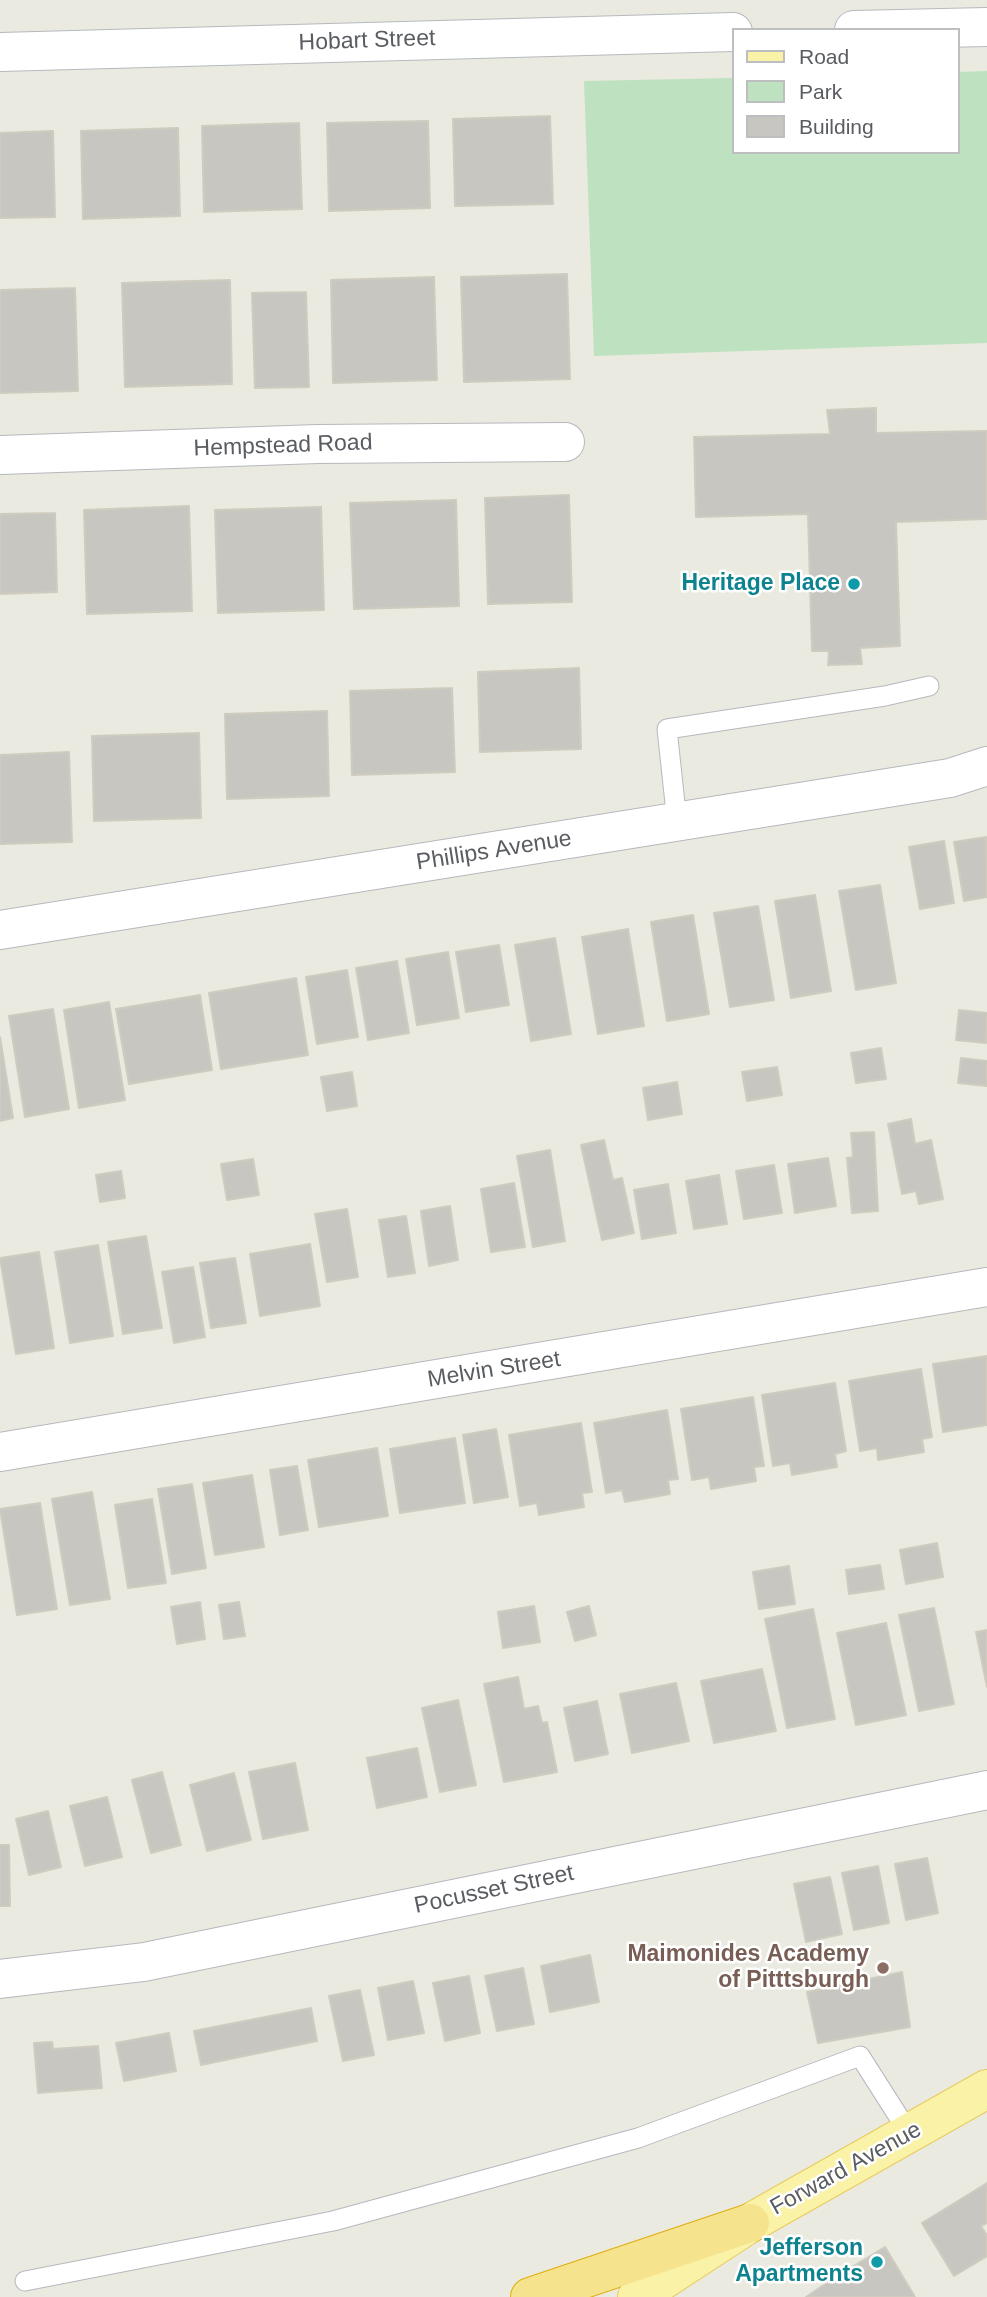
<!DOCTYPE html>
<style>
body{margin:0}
#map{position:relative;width:987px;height:2297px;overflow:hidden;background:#ebeae0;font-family:Arial,sans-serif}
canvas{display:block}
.legend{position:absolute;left:732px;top:28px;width:228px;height:126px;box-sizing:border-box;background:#fff;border:2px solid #bdbec0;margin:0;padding:9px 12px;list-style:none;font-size:21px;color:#595c61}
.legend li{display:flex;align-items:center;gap:14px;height:35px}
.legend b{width:35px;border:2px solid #bdbec0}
</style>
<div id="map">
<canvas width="987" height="2297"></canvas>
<ul class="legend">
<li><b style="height:9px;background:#faf3a7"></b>Road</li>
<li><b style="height:19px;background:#bee2c0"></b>Park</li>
<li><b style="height:19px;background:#c8c6c0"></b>Building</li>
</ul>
</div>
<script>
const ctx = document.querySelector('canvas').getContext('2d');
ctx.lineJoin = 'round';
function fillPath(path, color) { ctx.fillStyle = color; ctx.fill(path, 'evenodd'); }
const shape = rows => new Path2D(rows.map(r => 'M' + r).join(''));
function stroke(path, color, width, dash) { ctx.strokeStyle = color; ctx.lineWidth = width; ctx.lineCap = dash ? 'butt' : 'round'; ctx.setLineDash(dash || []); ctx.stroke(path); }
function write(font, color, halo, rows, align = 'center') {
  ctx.font = font + ' Arial,sans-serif'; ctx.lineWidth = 5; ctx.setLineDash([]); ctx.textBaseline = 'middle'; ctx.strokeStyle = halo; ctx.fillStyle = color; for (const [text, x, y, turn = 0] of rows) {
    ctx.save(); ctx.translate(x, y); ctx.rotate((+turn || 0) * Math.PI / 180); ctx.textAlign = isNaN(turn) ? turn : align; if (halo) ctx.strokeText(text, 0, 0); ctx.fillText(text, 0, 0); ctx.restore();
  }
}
fillPath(shape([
 [987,71,987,343,594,356,584,81,733,78,733,152,957,152,957,72]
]), '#bee2c0');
const building = shape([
 [550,116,553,204,455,206,453,119,550,116],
 [428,121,430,208,329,211,327,123,428,121],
 [299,123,302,209,204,212,202,126,299,123],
 [178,128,180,216,83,219,81,131,178,128],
 [53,131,55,217,0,218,0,133,53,131],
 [567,274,570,379,464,382,461,277,567,274],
 [434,277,437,380,333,383,331,280,434,277],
 [230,280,232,384,125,387,122,283,230,280],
 [75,288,78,391,0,393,0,290,75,288],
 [306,292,309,387,255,388,252,293,306,292],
 [876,408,876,433,987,431,987,519,896,522,900,646,860,648,862,664,828,665,829,651,812,651,808,514,696,517,694,437,830,434,827,410,876,408],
 [569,495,572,602,488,604,485,498,569,495],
 [456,500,459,606,354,609,350,503,456,500],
 [189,506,192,611,87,614,84,510,189,506],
 [321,507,324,610,218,613,215,510,321,507],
 [55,513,57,592,0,594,0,514,55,513],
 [579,668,581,749,480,752,478,672,579,668],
 [452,688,455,772,352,775,350,691,452,688],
 [327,711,329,796,227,799,225,714,327,711],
 [199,733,201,818,94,821,92,736,199,733],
 [69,752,72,842,0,844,0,755,69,752],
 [986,837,987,897,964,901,954,842,986,837],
 [944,841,954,903,920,909,909,847,944,841],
 [880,885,896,983,856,990,839,891,880,885],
 [815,895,831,991,791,998,775,901,815,895],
 [758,906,774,1000,730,1007,714,913,758,906],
 [693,915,709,1014,667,1021,651,922,693,915],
 [628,929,644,1026,598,1034,582,937,628,929],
 [555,938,571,1034,531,1041,515,945,555,938],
 [499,945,509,1005,466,1012,456,952,499,945],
 [448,952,459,1018,417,1025,406,959,448,952],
 [397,961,409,1033,368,1040,356,968,397,961],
 [347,970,358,1037,317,1044,306,977,347,970],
 [296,978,308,1055,221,1069,209,993,296,978],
 [200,995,212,1070,129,1084,116,1009,200,995],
 [109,1002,125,1100,79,1108,64,1010,109,1002],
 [53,1009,69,1109,25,1117,9,1016,53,1009],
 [959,1010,987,1013,986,1043,956,1040,959,1010],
 [0,1037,13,1118,0,1121,0,1037],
 [881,1048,886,1079,856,1083,851,1053,881,1048],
 [961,1058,987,1061,987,1086,958,1083,961,1058],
 [777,1067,782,1095,747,1101,742,1072,777,1067],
 [352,1072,357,1106,327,1111,321,1077,352,1072],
 [677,1082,682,1114,648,1120,643,1088,677,1082],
 [911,1119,915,1144,931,1140,943,1199,919,1204,916,1191,902,1194,888,1124,911,1119],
 [874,1132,878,1211,852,1213,847,1158,853,1157,851,1133,874,1132],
 [604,1140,613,1180,622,1178,634,1233,602,1240,581,1145,604,1140],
 [550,1150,565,1241,533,1247,517,1156,550,1150],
 [828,1158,836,1206,795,1213,788,1164,828,1158],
 [253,1159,259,1195,227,1200,221,1164,253,1159],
 [774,1165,782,1213,744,1219,736,1171,774,1165],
 [121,1171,125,1198,100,1202,96,1175,121,1171],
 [719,1175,727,1224,694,1229,686,1181,719,1175],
 [514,1183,525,1247,491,1252,481,1189,514,1183],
 [668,1184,676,1233,642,1239,634,1190,668,1184],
 [450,1206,458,1260,429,1266,421,1211,450,1206],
 [347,1209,358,1277,327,1282,315,1214,347,1209],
 [406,1216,415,1273,388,1277,379,1220,406,1216],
 [146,1236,162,1328,123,1334,108,1242,146,1236],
 [310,1244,320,1306,260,1316,250,1254,310,1244],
 [98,1245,113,1336,70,1343,55,1252,98,1245],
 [39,1252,54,1348,16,1354,0,1258,39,1252],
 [235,1258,246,1323,211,1328,200,1263,235,1258],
 [193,1267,205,1337,174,1343,162,1272,193,1267],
 [987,1356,987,1425,943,1432,933,1364,987,1356],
 [921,1369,932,1437,922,1439,924,1452,878,1460,877,1448,860,1451,849,1381,921,1369],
 [835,1383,846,1451,835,1454,837,1467,792,1475,790,1463,773,1466,762,1395,835,1383],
 [753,1397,764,1466,754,1467,756,1481,711,1489,709,1477,692,1480,681,1409,753,1397],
 [667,1410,678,1479,668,1480,670,1494,625,1502,622,1490,606,1493,594,1423,667,1410],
 [581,1423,592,1492,582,1493,584,1507,539,1515,537,1503,520,1506,509,1435,581,1423],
 [496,1429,508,1497,474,1503,463,1435,496,1429],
 [455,1438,465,1503,400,1513,390,1449,455,1438],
 [377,1448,388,1516,319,1527,308,1460,377,1448],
 [297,1466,308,1530,280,1535,270,1470,297,1466],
 [252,1475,264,1547,215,1555,203,1483,252,1475],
 [192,1484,206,1568,172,1574,158,1489,192,1484],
 [92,1492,110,1599,70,1605,52,1499,92,1492],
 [152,1499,166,1583,128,1588,115,1505,152,1499],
 [40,1503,57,1609,17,1615,0,1509,40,1503],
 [937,1543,943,1577,906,1584,900,1550,937,1543],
 [880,1565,884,1589,849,1594,846,1570,880,1565],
 [789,1566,795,1604,759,1609,753,1572,789,1566],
 [200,1602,205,1639,177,1644,171,1607,200,1602],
 [239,1602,245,1636,224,1639,219,1605,239,1602],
 [534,1606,540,1642,503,1648,498,1612,534,1606],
 [589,1606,596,1635,575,1641,567,1612,589,1606],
 [934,1608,954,1704,919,1711,899,1615,934,1608],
 [813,1609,835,1719,787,1728,765,1619,813,1609],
 [886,1623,906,1715,856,1725,837,1633,886,1623],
 [987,1630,987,1687,976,1632,987,1630],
 [762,1669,776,1731,714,1743,701,1681,762,1669],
 [518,1677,524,1709,538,1706,542,1723,547,1722,557,1772,504,1782,484,1684,518,1677],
 [676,1683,689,1741,632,1753,620,1694,676,1683],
 [458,1700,476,1785,440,1792,422,1708,458,1700],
 [597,1701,608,1754,575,1761,564,1708,597,1701],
 [417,1748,427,1797,377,1808,367,1758,417,1748],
 [295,1763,308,1830,263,1839,249,1772,295,1763],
 [162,1772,181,1845,151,1853,132,1780,162,1772],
 [234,1773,251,1840,207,1851,190,1785,234,1773],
 [107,1797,122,1857,85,1866,70,1806,107,1797],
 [48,1811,61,1867,29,1875,16,1819,48,1811],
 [0,1845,9,1845,10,1906,0,1906,0,1845],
 [927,1858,938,1913,906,1920,895,1864,927,1858],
 [878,1866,889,1923,854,1930,842,1873,878,1866],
 [830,1877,842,1934,806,1942,794,1884,830,1877],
 [590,1955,599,2002,550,2012,541,1966,590,1955],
 [523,1968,534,2024,497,2031,485,1976,523,1968],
 [902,1972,910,2027,818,2043,807,1992,902,1972],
 [469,1976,480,2033,445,2041,433,1983,469,1976],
 [413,1981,424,2033,388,2040,378,1988,413,1981],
 [360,1990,374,2055,343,2061,329,1996,360,1990],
 [311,2008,317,2041,201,2065,194,2031,311,2008],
 [169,2033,176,2071,124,2081,116,2043,169,2033],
 [52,2042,53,2049,98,2046,102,2088,38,2093,34,2043,52,2042],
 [987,2183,987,2223,981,2226,987,2236,987,2256,954,2276,922,2223,987,2183],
 [885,2247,915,2297,806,2297,837,2276,885,2247]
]);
fillPath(building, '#c8c6c0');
stroke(building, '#cfccbf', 2);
const lane = shape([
 [677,822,667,729,885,696,929,686],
 [25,2281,333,2221,638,2138,860,2056,909,2133]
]);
const street = shape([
 [0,455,318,444,565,442],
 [0,930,950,778,987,766],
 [0,1452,987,1287],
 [0,1979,144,1962,987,1790]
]);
const secondary = shape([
 [854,30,987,27],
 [0,52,733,32]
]);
const primary = shape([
 [637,2297,750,2223,987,2089]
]);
const highway = shape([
 [530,2297,750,2223]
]);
stroke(lane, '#b6b8bd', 21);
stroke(street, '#b6b8bd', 40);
stroke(secondary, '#b6b9be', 40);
stroke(primary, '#e8cb5c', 40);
stroke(highway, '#dfad0d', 40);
stroke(lane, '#fff', 19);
stroke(street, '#fff', 38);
stroke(secondary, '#fff', 38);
stroke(primary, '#faf3a7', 38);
stroke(highway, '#f6e38d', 38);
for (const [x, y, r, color] of [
 [854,584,7,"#0f9aa8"],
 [883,1968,7,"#8d6e63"],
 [877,2262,7,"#0f9aa8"]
]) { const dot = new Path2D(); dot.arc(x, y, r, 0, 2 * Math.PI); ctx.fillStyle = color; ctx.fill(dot); stroke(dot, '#fff', 2.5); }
write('23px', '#595c61', '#fff', [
 ["Hobart Street",367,41,-2],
 ["Hempstead Road",283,446,-2],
 ["Phillips Avenue",494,851,-9],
 ["Melvin Street",494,1370,-9],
 ["Pocusset Street",494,1890,-12],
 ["Forward Avenue",846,2169,-29]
]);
write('bold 23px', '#0d838f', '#fff', [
 ["Heritage Place",840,584],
 ["Jefferson",863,2249],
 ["Apartments",863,2275]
], 'right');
write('bold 23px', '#785e54', '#fff', [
 ["Maimonides Academy",869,1955],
 ["of Pitttsburgh",869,1981]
], 'right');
</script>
